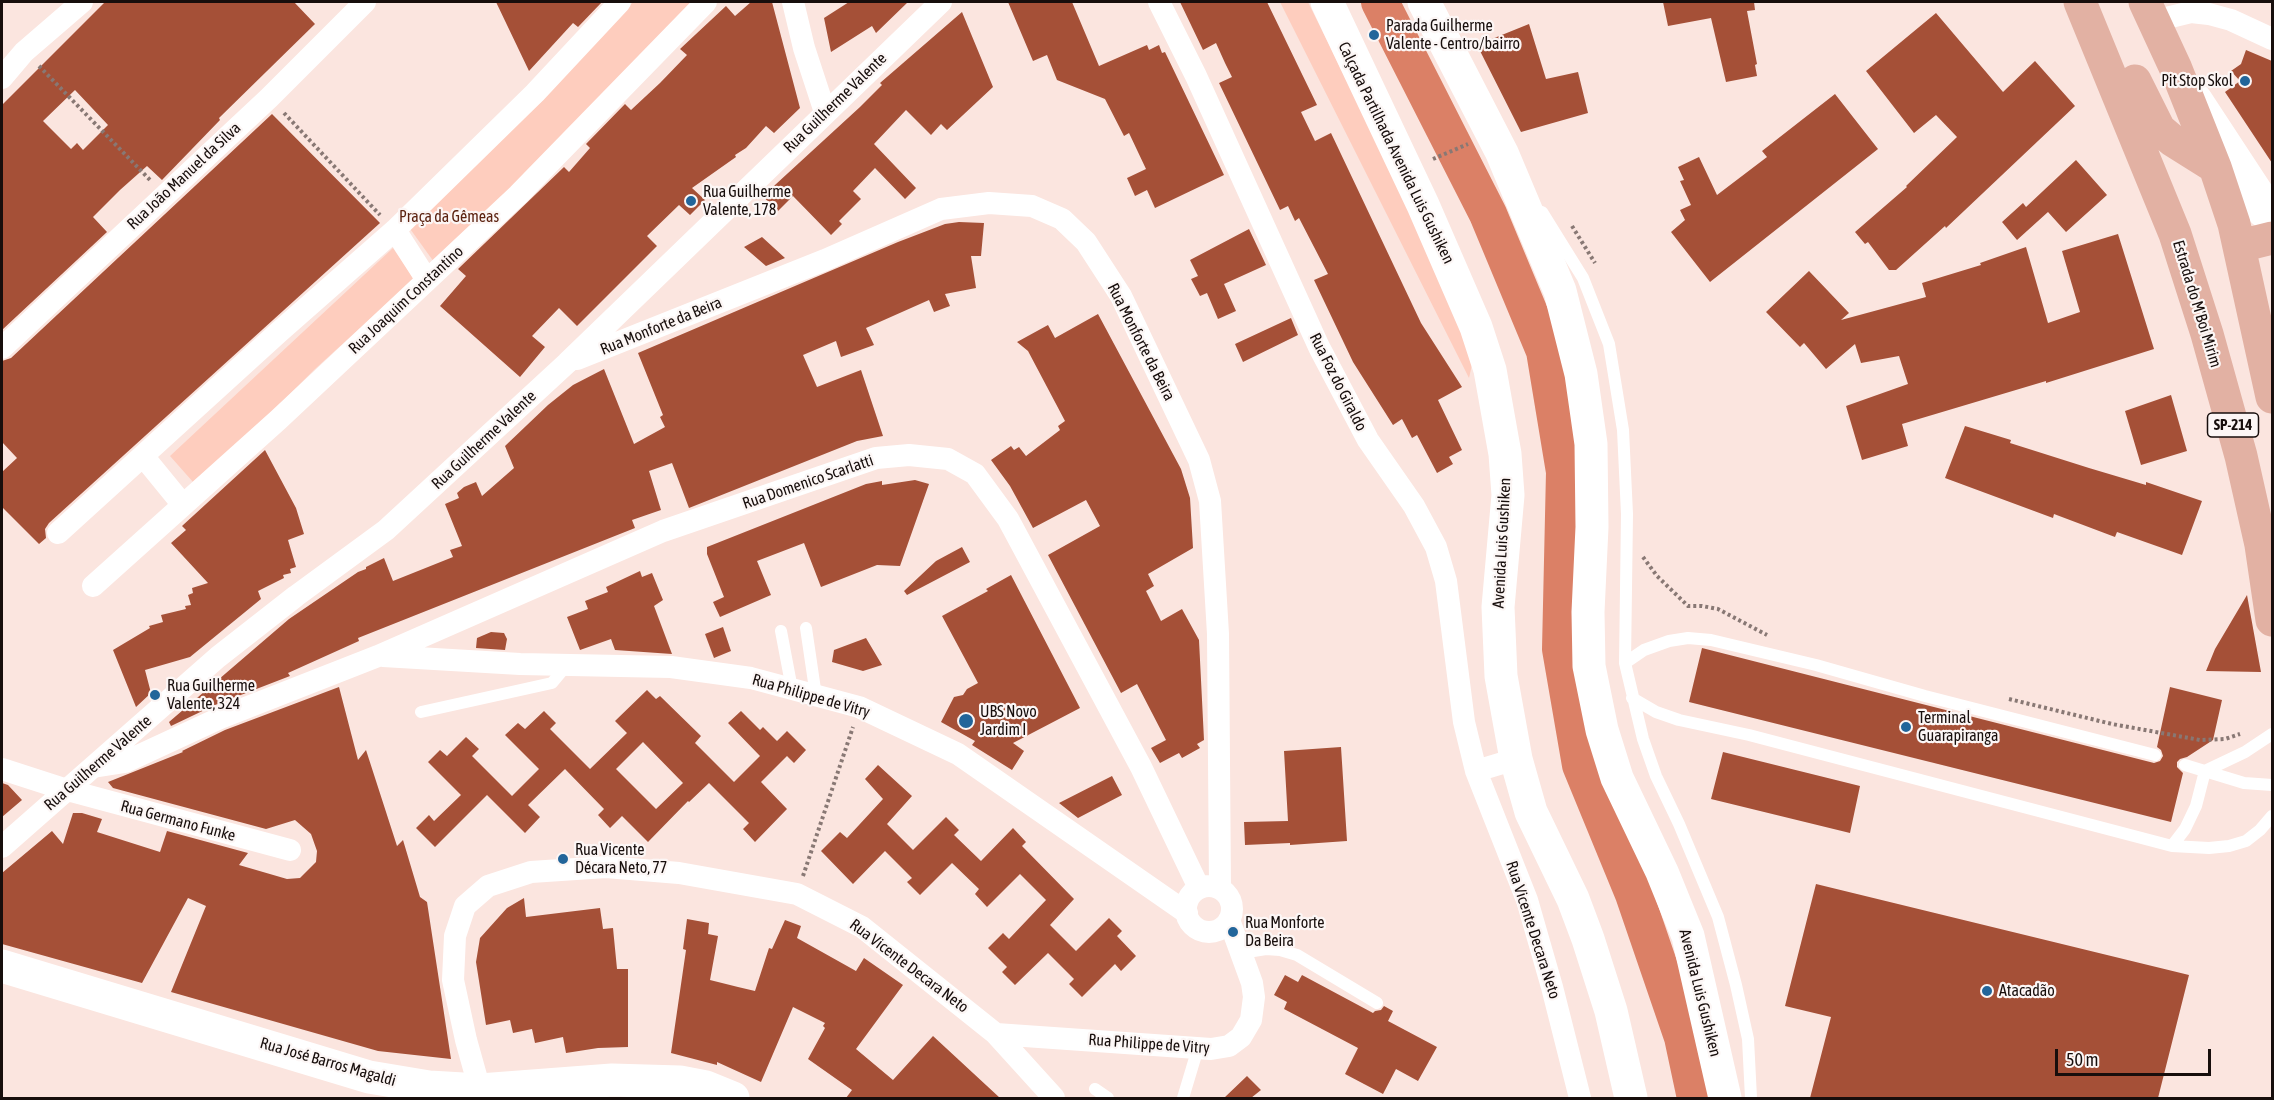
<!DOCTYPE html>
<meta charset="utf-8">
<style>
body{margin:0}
#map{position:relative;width:2274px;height:1100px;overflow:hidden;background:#fbe5df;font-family:"Asap Condensed",sans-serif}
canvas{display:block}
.frame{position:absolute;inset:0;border:3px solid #170e0c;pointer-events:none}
.scale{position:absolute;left:2055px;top:1049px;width:156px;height:27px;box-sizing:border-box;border:3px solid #170e0c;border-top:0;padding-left:8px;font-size:18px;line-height:21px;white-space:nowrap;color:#170e0c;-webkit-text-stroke:4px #fcf6f5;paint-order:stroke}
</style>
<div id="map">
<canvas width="2274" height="1100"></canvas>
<div class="frame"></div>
<div class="scale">50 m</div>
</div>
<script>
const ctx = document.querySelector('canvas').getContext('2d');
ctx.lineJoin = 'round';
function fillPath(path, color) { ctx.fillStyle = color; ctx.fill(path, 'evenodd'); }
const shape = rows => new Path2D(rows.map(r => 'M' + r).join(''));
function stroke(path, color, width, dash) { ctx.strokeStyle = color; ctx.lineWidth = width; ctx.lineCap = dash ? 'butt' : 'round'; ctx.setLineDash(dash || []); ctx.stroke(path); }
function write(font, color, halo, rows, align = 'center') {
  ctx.font = font + ' "Asap Condensed",sans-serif'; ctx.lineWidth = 4.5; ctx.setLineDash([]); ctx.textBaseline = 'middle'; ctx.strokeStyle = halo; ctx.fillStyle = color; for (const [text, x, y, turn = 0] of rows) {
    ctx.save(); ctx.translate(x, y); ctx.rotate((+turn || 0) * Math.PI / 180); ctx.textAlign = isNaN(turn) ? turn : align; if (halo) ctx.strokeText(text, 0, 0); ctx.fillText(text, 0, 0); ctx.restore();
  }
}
fillPath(shape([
 [633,2,693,2,514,186,434,262,408,226,541,102],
 [1280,2,1308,2,1445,281,1472,365,1469,378],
 [393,248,414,279,315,369,270,414,193,482,170,456]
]), '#fecdbe');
stroke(shape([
 [1380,2,1488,214,1545,351,1565,472,1561,649,1581,765,1634,894,1683,1037,1696,1098]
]), '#db8066', 38);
fillPath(shape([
 [105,2,294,2,315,24,219,118,220,120,162,180,147,166,120,190,93,217,107,232,2,330,2,105],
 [75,90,108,125,83,150,77,143,71,149,43,121],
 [496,2,602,2,578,27,573,23,529,71],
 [751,2,772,2,800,108,774,133,766,126,746,148,735,155,736,157,692,188,705,200,690,215,679,205,647,236,657,246,577,326,559,308,532,336,545,347,520,377,440,306,466,276,458,269,564,167,569,172,590,148,586,144,625,104,631,110,660,83,687,55,680,49,726,6,735,16],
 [849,2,908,2,876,33,872,26,831,52,824,18],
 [1008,2,1072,2,1099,66,1147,45,1149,50,1159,45,1162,53,1165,52,1224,175,1155,208,1147,190,1135,196,1127,178,1146,169,1129,133,1124,136,1105,99,1057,80,1047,55,1033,61],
 [1180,2,1267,2,1317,105,1301,112,1315,141,1331,133,1421,323,1462,387,1438,400,1462,450,1449,457,1453,464,1437,473,1417,435,1412,438,1402,419,1393,425,1353,362,1314,280,1328,274,1299,218,1295,221,1288,206,1280,210,1219,83,1232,77,1225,63,1216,43,1203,50],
 [1663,2,1754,2,1755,10,1747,11,1757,64,1755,65,1757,76,1726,82,1711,18,1668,26],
 [962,12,993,87,947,130,941,124,931,135,906,110,874,144,916,188,905,199,875,168,853,191,861,199,839,221,842,224,831,235,793,196,777,212,763,196,860,107,882,85,880,83],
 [1936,13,2003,92,2035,61,2075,106,1946,228,1945,226,1896,270,1889,270,1868,242,1865,244,1855,232,1907,187,1906,186,1957,137,1936,115,1914,133,1866,71],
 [1529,24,1546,79,1578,72,1588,113,1521,132,1477,45],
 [2246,50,2272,61,2272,163,2225,92,2240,81,2231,71,2241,64],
 [1835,94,1878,149,1710,282,1671,232,1685,220,1680,210,1691,205,1680,181,1684,180,1678,167,1699,157,1717,195,1767,157,1762,151],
 [272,114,380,223,49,523,45,529,46,538,39,544,2,507,2,472,17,458,2,442,2,361,11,358],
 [2076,160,2107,195,2066,232,2048,212,2017,240,2002,222,2023,203,2026,207],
 [959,222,984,223,981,256,971,256,976,288,945,294,950,306,934,312,929,300,866,328,874,345,841,357,836,341,803,355,817,387,861,370,883,436,857,441,689,508,672,463,649,471,661,510,632,520,635,528,358,638,359,641,288,673,290,676,215,705,171,726,169,722,289,619,358,572,366,569,366,567,384,558,393,581,453,557,450,550,462,546,445,504,459,498,457,493,464,487,476,482,482,496,514,468,505,446,548,405,573,385,604,369,634,444,665,427,660,417,663,415,638,353,898,242,945,224],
 [1249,229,1266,265,1224,284,1236,311,1218,319,1207,293,1200,296,1191,279,1198,276,1190,260],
 [2118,234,2154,349,2046,383,2046,381,1902,424,1908,446,1862,460,1846,406,1908,384,1899,356,1861,363,1855,344,1826,369,1804,343,1800,347,1766,312,1809,271,1849,313,1841,320,1926,297,1922,283,1981,265,1980,263,2026,247,2048,323,2080,312,2062,251],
 [762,237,785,258,766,266,744,247],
 [1098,314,1181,469,1190,498,1193,548,1148,574,1154,586,1146,591,1161,621,1182,609,1199,640,1204,740,1197,744,1200,748,1182,758,1179,753,1160,763,1151,748,1166,740,1137,684,1121,693,1048,555,1100,526,1086,500,1033,528,1010,486,991,460,1011,446,1014,450,1019,447,1026,456,1060,430,1058,426,1065,421,1028,351,1017,342,1048,325,1055,338],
 [1291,318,1298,335,1243,362,1235,344],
 [2171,395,2187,451,2141,465,2125,411],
 [1965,426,2011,440,2010,443,2089,468,2146,485,2146,482,2202,501,2182,555,2117,532,2115,537,2054,514,2053,518,1945,478],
 [265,450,296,508,304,534,288,540,296,567,290,569,291,573,283,575,284,578,258,591,261,599,190,657,145,670,151,693,136,707,113,650,150,628,149,626,163,622,161,615,186,609,185,606,191,605,188,595,193,593,192,588,208,583,171,543,186,530,182,526],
 [915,480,929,484,900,566,877,565,821,587,804,543,757,561,771,595,720,617,713,602,724,597,707,554,707,547,866,484,882,481,882,485],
 [962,547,970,562,907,595,904,591,936,561],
 [640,571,642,577,652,573,663,600,654,606,672,654,615,650,611,639,580,650,567,617,588,609,585,601,608,592,606,587],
 [1011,575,1080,708,1013,743,1024,751,1012,770,972,745,975,741,941,722,954,697,963,695,967,689,978,683,942,616,988,591,986,589],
 [2247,595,2261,672,2206,671,2215,649],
 [723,627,731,651,714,658,705,634],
 [491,632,504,633,507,639,505,650,476,648,477,638],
 [866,638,882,665,863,671,832,662,834,650],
 [1702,648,2154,763,2160,761,2163,756,2161,750,2157,747,2170,687,2222,700,2213,740,2187,757,2180,759,2177,762,2177,767,2183,773,2171,822,1689,702],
 [339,687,358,760,366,750,397,846,403,840,420,897,427,902,451,1059,378,1051,171,992,206,906,188,898,142,983,2,944,2,873,52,831,63,844,73,813,82,813,102,819,97,832,160,852,167,831,248,853,239,865,287,879,300,878,316,862,317,851,311,834,295,820,266,829,113,788,108,782,183,752,182,751,225,730],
 [647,690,656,699,660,696,701,736,695,743,734,782,760,756,728,723,741,711,760,730,763,727,777,741,787,731,806,750,794,763,787,756,761,782,787,809,755,842,743,829,749,823,709,783,689,802,688,801,648,842,622,816,610,828,598,815,604,809,565,769,528,805,540,817,525,833,487,795,435,847,416,828,429,815,434,821,461,795,428,762,440,750,447,756,466,737,479,749,472,756,512,796,539,769,505,735,518,723,525,729,544,711,556,723,550,729,590,769,627,733,615,721],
 [643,742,683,783,656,809,616,769],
 [1341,747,1347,841,1290,845,1290,843,1245,845,1244,822,1288,821,1284,751],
 [1723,752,1860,786,1850,833,1711,799],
 [878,765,912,796,887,824,913,850,946,817,959,830,954,835,981,861,1013,828,1026,842,1022,846,1074,899,1050,925,1076,951,1109,918,1122,931,1117,936,1136,956,1121,971,1115,964,1082,997,1069,984,1074,979,1048,953,1015,985,1002,972,1007,967,988,948,1003,933,1009,939,1046,900,1020,874,987,907,975,894,979,889,952,863,920,895,907,882,912,878,885,851,853,884,821,851,840,832,847,838,883,799,865,779],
 [1112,776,1122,795,1078,818,1059,803],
 [2,783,8,785,22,800,2,817],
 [1816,884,2189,975,2158,1098,1810,1098,1831,1017,1785,1006],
 [524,898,526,917,600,908,603,929,613,928,617,969,628,969,628,1047,598,1048,566,1053,563,1037,535,1043,532,1029,513,1033,510,1020,486,1025,476,962,480,938,507,908],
 [687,919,709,923,708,934,718,936,710,980,738,987,755,991,769,948,772,949,785,920,801,926,797,938,856,971,864,958,903,985,856,1049,893,1080,933,1036,1000,1098,846,1098,852,1090,808,1059,825,1028,823,1026,825,1023,793,1007,761,1082,717,1062,717,1065,671,1053,686,950,683,949],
 [1285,975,1298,982,1302,975,1373,1013,1375,1011,1381,1010,1384,1006,1393,1011,1388,1021,1437,1047,1418,1081,1396,1069,1383,1094,1345,1074,1358,1048,1284,1009,1287,1002,1274,995],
 [1247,1076,1261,1090,1251,1098,1224,1098]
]), '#a55037');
stroke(shape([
 [39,66,151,181],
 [284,113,380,215],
 [1433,159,1468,144],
 [1572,226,1595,263],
 [1643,557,1657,576,1688,606,1702,606,1718,609,1767,635],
 [2009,699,2112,724,2200,740,2225,739,2240,734],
 [803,876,853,727]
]), '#887874', 4, [3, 3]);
stroke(shape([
 [1542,212,1583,278,1609,344,1623,430,1627,514,1625,663,1643,739,1656,776,1679,824,1718,917,1736,985,1748,1039,1751,1098],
 [806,628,816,696],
 [781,631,792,689],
 [1625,663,1644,650,1669,641,1688,638,1711,640,1816,665,1925,696,2155,755],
 [1632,698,1656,712,1679,720,1749,735,2172,846,2209,848,2229,846,2246,841,2260,830,2272,816],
 [421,712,552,683,567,665],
 [2185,765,2244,783,2272,785],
 [2172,846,2185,829,2196,806,2205,771,2245,752,2272,734],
 [1241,953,1266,949,1280,950,1297,955,1377,1003],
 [1095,1089,1108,1098],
 [1183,1098,1198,1048]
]), '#fff', 12);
stroke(shape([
 [793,2,804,48,825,112],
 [1159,2,1196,76,1319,347,1368,440,1414,506,1436,547,1446,581,1464,722,1476,771,1527,900,1552,987,1580,1098],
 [2154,21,2191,12,2209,14,2231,20,2272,39],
 [2,78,24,52,82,2],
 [395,230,427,280],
 [2,348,269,98,365,2],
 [577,359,825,260,941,209,989,203,1032,206,1062,219,1086,242,1121,296,1199,460,1210,501,1218,634,1220,888],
 [143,456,183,505],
 [58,533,279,332,395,230,535,93,620,2],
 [93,586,278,420,518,195,706,2],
 [383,656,520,664,671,667,751,678,859,707,958,754,1187,913],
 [93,767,125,762,220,718,378,656,663,531,876,458,909,455,948,459,975,474,1008,519,1141,767,1199,888],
 [2,769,67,790,290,850],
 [1476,771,1516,759],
 [2,847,218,657,296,596,386,530,567,363,941,2],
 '1186 909a23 23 0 1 1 46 0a23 23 0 1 1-46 0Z',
 [996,1034,1211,1049,1229,1046,1241,1037,1251,1020,1254,997,1252,983,1229,920],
 [480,1090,466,1040,453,980,455,936,465,906,488,886,531,872,606,867,679,873,797,894,862,927,996,1034,1054,1098]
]), '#fff', 22);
stroke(shape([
 [1327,2,1423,205,1476,327,1490,370,1505,454,1508,495,1498,607,1501,676,1516,759,1531,812,1573,899,1588,939,1611,1011,1631,1098],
 [1424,2,1502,153,1560,291,1581,374,1591,444,1592,527,1588,612,1589,666,1602,730,1617,778,1662,872,1688,936,1725,1098],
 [2196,100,2257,193,2263,211],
 [2,966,369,1077,429,1087,480,1090,612,1080,680,1082,706,1087,733,1098]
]), '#fff', 33);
stroke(shape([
 [2080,2,2175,234,2207,334,2241,456,2261,545,2272,620],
 [2145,2,2176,69,2215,167,2234,224,2272,397],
 [2135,81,2159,129,2172,140,2215,167],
 [2240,246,2272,238]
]), '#e2b1a3', 33);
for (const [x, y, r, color] of [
 [1374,35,6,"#22659a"],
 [2245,81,6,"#22659a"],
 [691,201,6,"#22659a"],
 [155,695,6,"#22659a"],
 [966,721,8,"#22659a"],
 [1906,727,6,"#22659a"],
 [563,859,6,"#22659a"],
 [1233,932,6,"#22659a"],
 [1987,991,6,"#22659a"]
]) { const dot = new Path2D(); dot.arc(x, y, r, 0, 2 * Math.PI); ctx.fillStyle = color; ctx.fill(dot); stroke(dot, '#fcf6f5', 2); }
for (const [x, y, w] of [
 [2233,425,51]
]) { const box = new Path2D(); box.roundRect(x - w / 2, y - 12, w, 24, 4.5); ctx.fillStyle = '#fcf6f5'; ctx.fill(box); stroke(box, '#170e0c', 1.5); }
write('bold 15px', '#170e0c', null, [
 ["SP-214",2233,425]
]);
write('16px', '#170e0c', '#fcf6f5', [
 ["Parada Guilherme",1386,26],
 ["Valente - Centro/bairro",1386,44],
 ["Pit Stop Skol",2233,81,"right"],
 ["Rua Guilherme",703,192],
 ["Valente, 178",703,210],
 ["Rua Guilherme",167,686],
 ["Valente, 324",167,704],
 ["UBS Novo",980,712],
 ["Jardim I",980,730],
 ["Terminal",1918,718],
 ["Guarapiranga",1918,736],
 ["Rua Vicente",575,850],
 ["Décara Neto, 77",575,868],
 ["Rua Monforte",1245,923],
 ["Da Beira",1245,941],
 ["Atacadão",1999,991]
], 'left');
write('16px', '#170e0c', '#fcf6f5', [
 ["Rua Guilherme Valente",835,103,-44],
 ["Calçada Partilhada Avenida Luis Gushiken",1396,153,64],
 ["Rua João Manuel da Silva",184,176,-43],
 ["Rua Joaquim Constantino",406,300,-43],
 ["Estrada do M'Boi Mirim",2197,304,73],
 ["Rua Monforte da Beira",661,326,-22],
 ["Rua Monforte da Beira",1141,342,63],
 ["Rua Foz do Giraldo",1338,382,63],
 ["Rua Guilherme Valente",484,440,-43],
 ["Rua Domenico Scarlatti",808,482,-19],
 ["Avenida Luis Gushiken",1502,543,-87],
 ["Rua Philippe de Vitry",811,696,16],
 ["Rua Guilherme Valente",98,763,-41],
 ["Rua Germano Funke",178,821,15],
 ["Rua Vicente Decara Neto",1533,930,72],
 ["Rua Vicente Decara Neto",909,966,37],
 ["Avenida Luis Gushiken",1700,993,76],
 ["Rua Philippe de Vitry",1149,1044,4],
 ["Rua José Barros Magaldi",328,1062,16]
]);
write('16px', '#5c2311', '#fcf6f5', [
 ["Praça da Gêmeas",449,217]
]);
</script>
